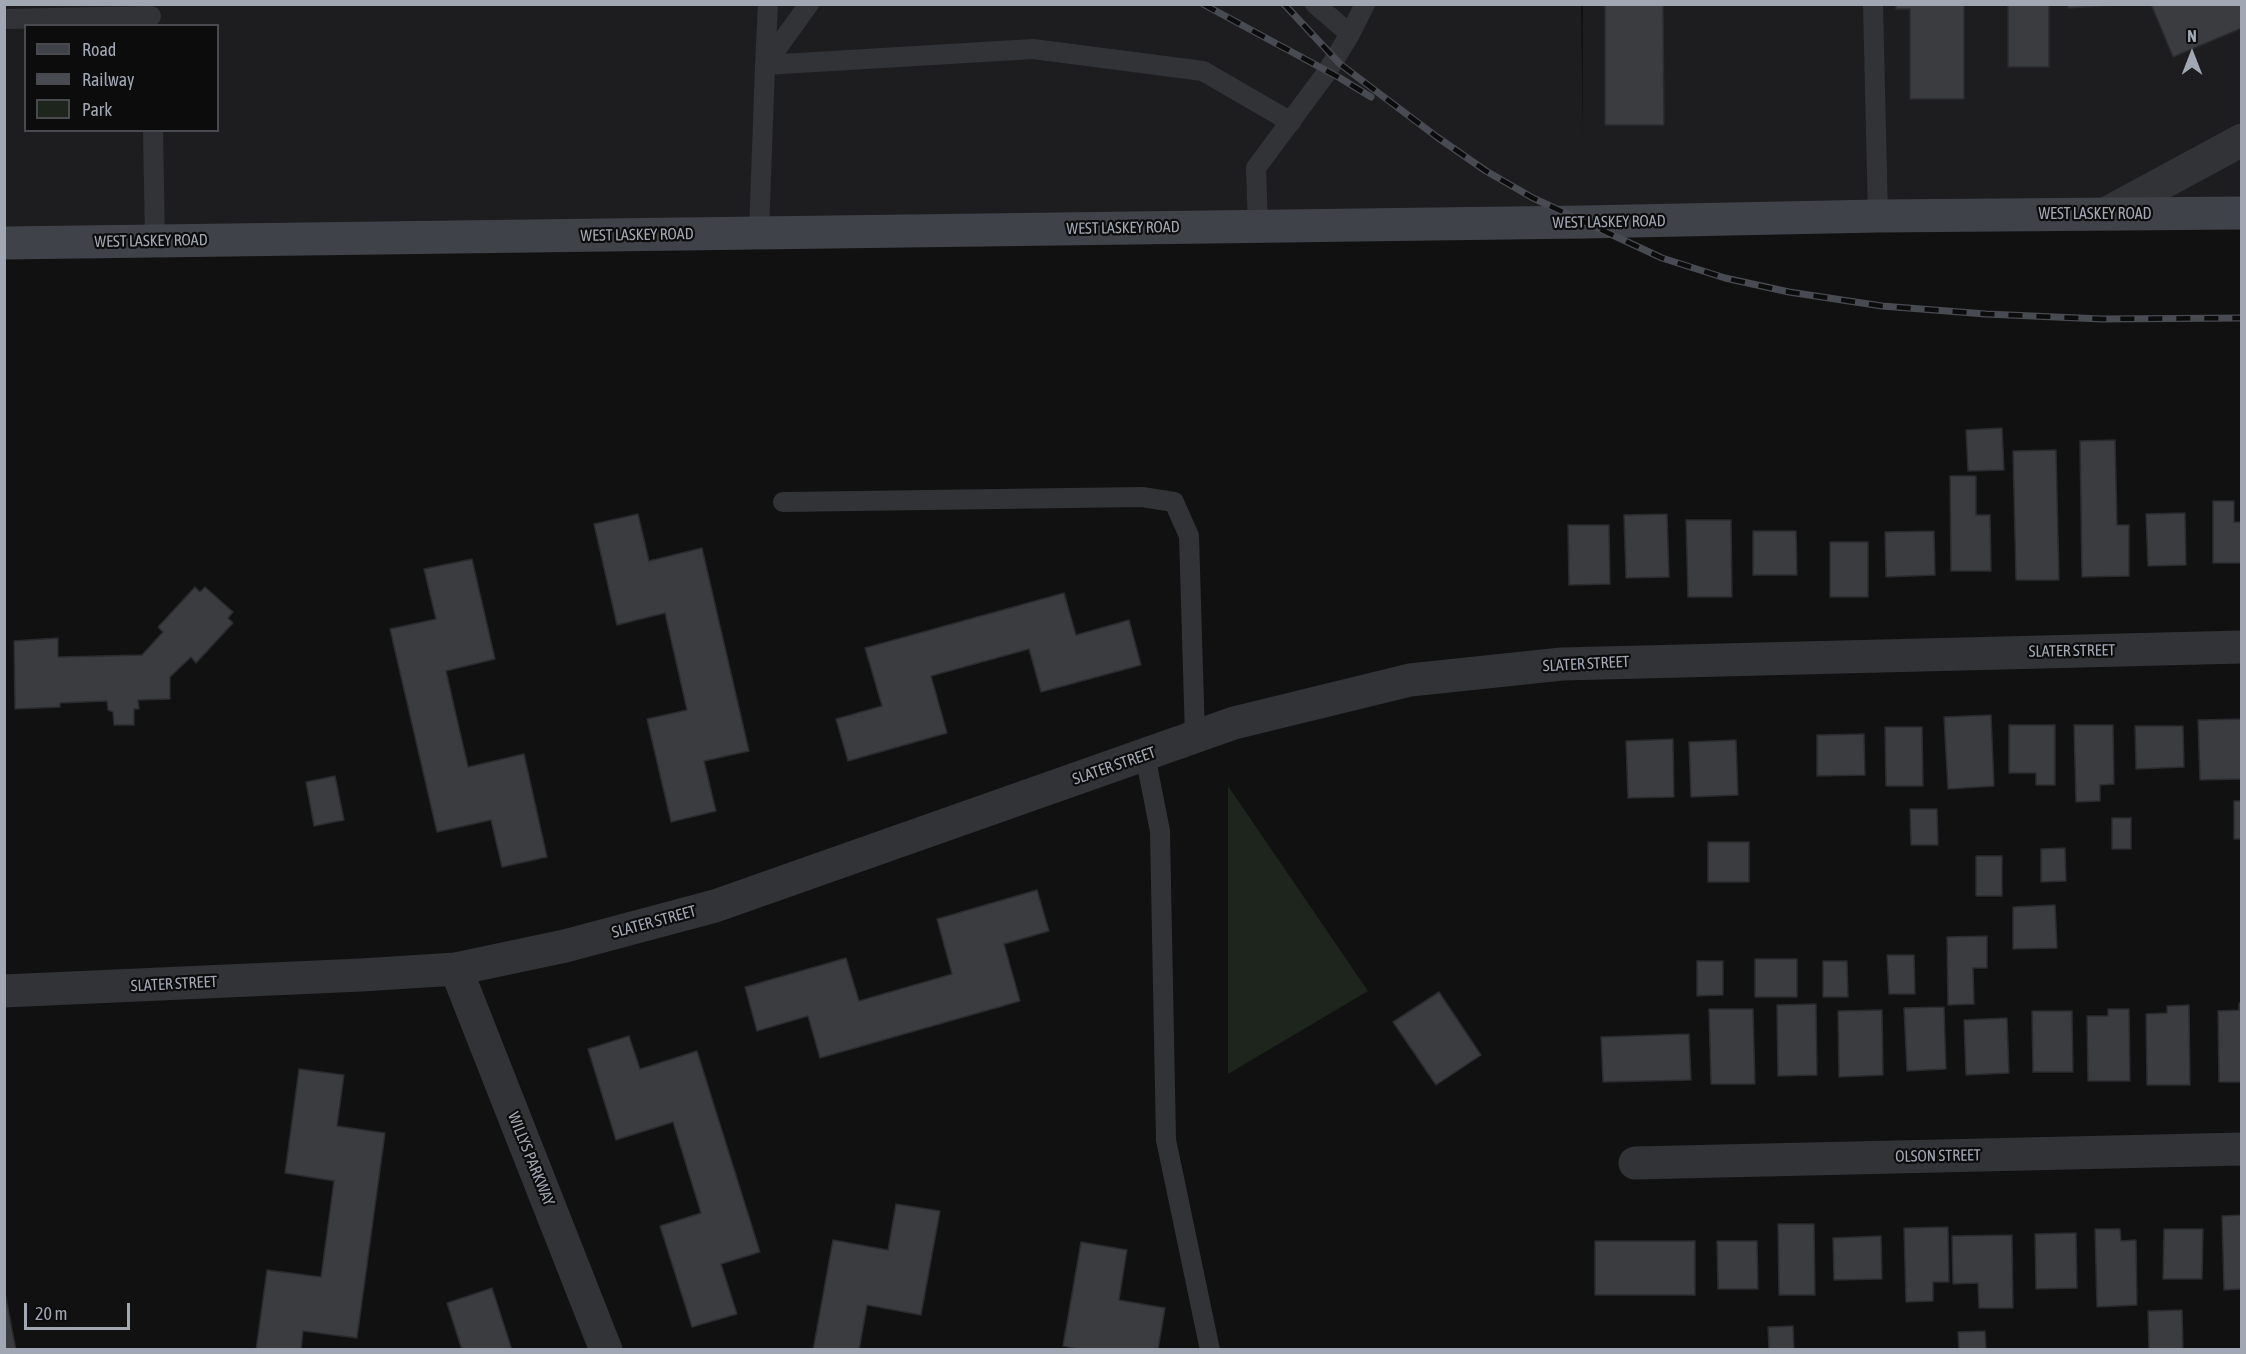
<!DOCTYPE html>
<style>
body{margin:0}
#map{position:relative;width:2246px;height:1354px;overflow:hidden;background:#111112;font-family:"Asap Condensed",sans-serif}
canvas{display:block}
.frame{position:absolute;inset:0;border:6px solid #a1a8b4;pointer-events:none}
.legend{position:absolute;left:24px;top:24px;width:195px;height:108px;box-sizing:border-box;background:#0c0c0d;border:2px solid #484a50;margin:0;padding:8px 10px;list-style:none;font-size:18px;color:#a1a8b4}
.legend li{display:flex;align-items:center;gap:12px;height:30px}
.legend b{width:30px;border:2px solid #484a50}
.north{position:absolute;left:2162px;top:24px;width:60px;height:60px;-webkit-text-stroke:4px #0c0c0d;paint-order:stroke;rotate:0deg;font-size:16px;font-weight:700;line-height:24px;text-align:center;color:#a1a8b4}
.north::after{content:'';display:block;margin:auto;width:21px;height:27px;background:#a1a8b4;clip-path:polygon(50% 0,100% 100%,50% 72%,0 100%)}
.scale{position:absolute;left:24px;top:1303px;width:106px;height:27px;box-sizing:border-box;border:3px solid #a1a8b4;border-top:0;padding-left:8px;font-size:18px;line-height:21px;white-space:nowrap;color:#a1a8b4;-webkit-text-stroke:4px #0c0c0d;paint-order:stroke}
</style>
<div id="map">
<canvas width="2246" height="1354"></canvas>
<div class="frame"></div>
<ul class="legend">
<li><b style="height:8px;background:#3f4248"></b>Road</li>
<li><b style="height:8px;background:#484b51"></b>Railway</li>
<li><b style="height:16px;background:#1d251d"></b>Park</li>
</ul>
<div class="north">N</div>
<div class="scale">20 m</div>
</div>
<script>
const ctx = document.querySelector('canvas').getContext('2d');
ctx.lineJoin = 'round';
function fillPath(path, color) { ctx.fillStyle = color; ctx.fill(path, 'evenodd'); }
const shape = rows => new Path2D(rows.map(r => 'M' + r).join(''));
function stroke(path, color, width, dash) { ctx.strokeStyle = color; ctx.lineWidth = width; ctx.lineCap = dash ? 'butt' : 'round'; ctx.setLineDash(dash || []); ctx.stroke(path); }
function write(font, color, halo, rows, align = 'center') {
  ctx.font = font + ' "Asap Condensed",sans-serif'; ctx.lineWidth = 4.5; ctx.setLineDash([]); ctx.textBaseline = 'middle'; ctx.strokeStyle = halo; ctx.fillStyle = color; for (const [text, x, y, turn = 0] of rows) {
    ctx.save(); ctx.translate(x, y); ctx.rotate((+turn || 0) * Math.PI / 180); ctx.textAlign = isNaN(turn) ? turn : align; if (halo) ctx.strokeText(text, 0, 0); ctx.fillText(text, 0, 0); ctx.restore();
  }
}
fillPath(shape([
 [4,5,1581,5,1583,138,1583,5,2241,5,2241,218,5,244],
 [26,26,218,26,218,130,26,130]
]), '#1d1d1f');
fillPath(shape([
 [1228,786,1368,991,1228,1074]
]), '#1d251d');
const building = shape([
 [1605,4,1663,4,1664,125,1605,125,1605,4],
 [1896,4,1964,4,1964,99,1910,99,1910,9,1896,9,1896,4],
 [2008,4,2049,4,2049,67,2008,67,2008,4],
 [2068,4,2115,4,2115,5,2068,8,2068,4],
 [2151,4,2242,4,2242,28,2173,57,2151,4],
 [2002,428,2004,470,1968,471,1966,430,2002,428],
 [2115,440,2117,525,2129,525,2129,576,2082,577,2080,441,2115,440],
 [2056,450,2059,580,2016,580,2013,451,2056,450],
 [1950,476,1976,476,1976,515,1990,515,1991,571,1951,571,1950,476],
 [2213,501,2234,501,2234,522,2242,522,2242,563,2213,563,2213,501],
 [2185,513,2186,565,2148,566,2146,514,2185,513],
 [638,514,649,561,702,548,749,751,704,761,716,811,671,822,647,719,687,710,665,613,617,625,594,524,638,514],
 [1667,514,1669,577,1626,578,1624,515,1667,514],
 [1686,520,1731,520,1732,597,1688,597,1686,520],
 [1568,525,1609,525,1610,584,1569,585,1568,525],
 [1753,531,1796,531,1797,575,1753,575,1753,531],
 [1934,531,1935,575,1886,577,1885,532,1934,531],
 [1830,542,1868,542,1868,597,1830,597,1830,542],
 [472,559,495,659,446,671,468,767,524,754,547,857,502,867,491,820,437,832,390,629,436,619,424,569,472,559],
 [195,587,200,592,205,587,233,612,228,618,233,623,196,663,191,657,170,677,170,699,138,700,139,709,134,709,134,725,114,725,113,712,108,710,107,701,60,703,60,707,15,709,14,641,58,638,58,657,142,655,163,632,158,627,195,587],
 [1064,593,1076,635,1129,620,1141,665,1041,692,1029,649,931,676,947,733,848,761,836,719,882,706,865,648,1064,593],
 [1991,715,1994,786,1948,789,1944,717,1991,715],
 [2242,719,2242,779,2200,780,2198,720,2242,719],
 [2009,725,2055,725,2055,785,2036,785,2036,773,2009,773,2009,725],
 [2074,725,2113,725,2114,784,2100,785,2100,801,2076,802,2074,725],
 [2135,726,2183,726,2184,767,2136,769,2135,726],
 [1885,727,1922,727,1923,786,1886,786,1885,727],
 [1864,734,1865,775,1817,776,1817,735,1864,734],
 [1673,739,1674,797,1628,798,1626,741,1673,739],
 [1736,740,1738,795,1691,797,1689,742,1736,740],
 [335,776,344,820,314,826,306,782,335,776],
 [2234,801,2242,801,2242,839,2234,839,2234,801],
 [1910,809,1937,809,1938,845,1911,845,1910,809],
 [2112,818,2131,818,2131,849,2112,849,2112,818],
 [1708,842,1749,842,1749,882,1708,882,1708,842],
 [2065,848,2066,881,2041,882,2041,849,2065,848],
 [1976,856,2002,856,2002,896,1976,896,1976,856],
 [1037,890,1049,931,1004,944,1020,1001,820,1058,808,1016,757,1031,745,987,846,958,859,1001,952,974,937,919,1037,890],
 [2055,905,2057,948,2013,949,2013,907,2055,905],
 [1987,936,1987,968,1973,968,1974,1004,1948,1005,1947,937,1987,936],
 [1887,955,1914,955,1915,994,1889,994,1887,955],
 [1755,959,1797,959,1797,997,1755,997,1755,959],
 [1697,961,1723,961,1723,995,1697,996,1697,961],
 [1823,961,1847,961,1848,997,1823,997,1823,961],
 [1439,992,1481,1055,1436,1085,1393,1022,1439,992],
 [2239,1003,2242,1003,2242,1082,2219,1082,2218,1011,2239,1010,2239,1003],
 [1816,1004,1817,1075,1778,1076,1777,1005,1816,1004],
 [2189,1005,2190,1085,2147,1085,2146,1014,2167,1013,2167,1006,2189,1005],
 [1944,1007,1946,1069,1907,1071,1904,1008,1944,1007],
 [1709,1009,1753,1009,1755,1084,1711,1084,1709,1009],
 [2108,1009,2129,1009,2130,1081,2088,1081,2087,1016,2108,1016,2108,1009],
 [1882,1010,1883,1075,1839,1077,1838,1011,1882,1010],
 [2032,1011,2072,1011,2073,1072,2033,1072,2032,1011],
 [2007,1018,2009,1073,1966,1075,1964,1020,2007,1018],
 [1689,1034,1691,1080,1603,1082,1601,1037,1689,1034],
 [629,1036,640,1069,697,1051,760,1252,721,1264,737,1314,692,1327,660,1226,701,1213,673,1122,616,1140,588,1049,629,1036],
 [299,1069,344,1075,337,1126,385,1133,357,1338,303,1331,301,1350,256,1350,267,1270,321,1277,334,1181,285,1173,299,1069],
 [896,1204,940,1211,921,1315,867,1305,859,1350,813,1350,833,1240,888,1250,896,1204],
 [2242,1215,2242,1289,2224,1290,2222,1216,2242,1215],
 [1778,1224,1814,1224,1815,1295,1779,1295,1778,1224],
 [1948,1227,1949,1282,1933,1282,1933,1301,1906,1302,1904,1228,1948,1227],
 [2095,1229,2120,1229,2121,1241,2136,1240,2137,1305,2097,1307,2095,1229],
 [2164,1229,2203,1229,2202,1279,2163,1279,2164,1229],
 [2076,1233,2077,1288,2036,1289,2035,1234,2076,1233],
 [2012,1235,2013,1308,1979,1308,1978,1283,1953,1284,1952,1236,2012,1235],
 [1881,1236,1882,1279,1834,1280,1833,1238,1881,1236],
 [1595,1241,1695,1241,1695,1295,1595,1295,1595,1241],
 [1717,1241,1757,1241,1758,1289,1718,1289,1717,1241],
 [1081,1242,1127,1250,1119,1300,1165,1308,1158,1350,1082,1350,1063,1346,1081,1242],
 [4,1288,16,1350,4,1350,4,1288],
 [492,1288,512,1350,462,1350,447,1303,492,1288],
 [2182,1310,2183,1350,2149,1350,2148,1311,2182,1310],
 [1793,1326,1794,1350,1769,1350,1768,1327,1793,1326],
 [1985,1331,1986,1350,1959,1350,1958,1332,1985,1331]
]);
fillPath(building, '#3a3c40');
stroke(building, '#2a2b2e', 1.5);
stroke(shape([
 [768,4,765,65,1033,49,1203,71,1291,122],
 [1873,4,1878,216],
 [4,19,151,16],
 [1350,34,1365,4],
 [153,130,155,241],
 [1258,226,1256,168,1327,72,1350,34,1315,4],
 [759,233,765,65,809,4],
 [783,502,1142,497,1174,502,1189,536,1195,737],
 [1145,755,1160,831,1166,1140,1210,1350]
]), '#313337', 20);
stroke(shape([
 [2107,213,2242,140],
 [456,969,606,1350],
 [4,991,361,975,456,969,565,946,715,906,1234,723,1410,680,1562,664,2242,647],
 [1635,1163,2242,1149]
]), '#313337', 33);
stroke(shape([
 [4,243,1584,222,1878,216,2242,213]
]), '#3f4248', 33);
const rail = shape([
 [1203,4,1340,78,1371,97],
 [1284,4,1340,64,1437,137,1486,171,1533,198,1662,258,1725,278,1789,292,1882,306,1986,314,2102,319,2242,318]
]);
stroke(rail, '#484b51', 7);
stroke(rail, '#0c0c0d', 4.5, [14]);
write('16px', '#a1a8b4', '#0c0c0d', [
 ["WEST LASKEY ROAD",2095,214],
 ["WEST LASKEY ROAD",1609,222,-1],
 ["WEST LASKEY ROAD",1123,228,-1],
 ["WEST LASKEY ROAD",637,235,-1],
 ["WEST LASKEY ROAD",151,241,-1],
 ["SLATER STREET",2072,651,-1],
 ["SLATER STREET",1586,664,-3],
 ["SLATER STREET",1114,766,-19],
 ["SLATER STREET",654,922,-15],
 ["SLATER STREET",174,984,-3],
 ["OLSON STREET",1938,1156,-1],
 ["WILLYS PARKWAY",531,1159,68]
]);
</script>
